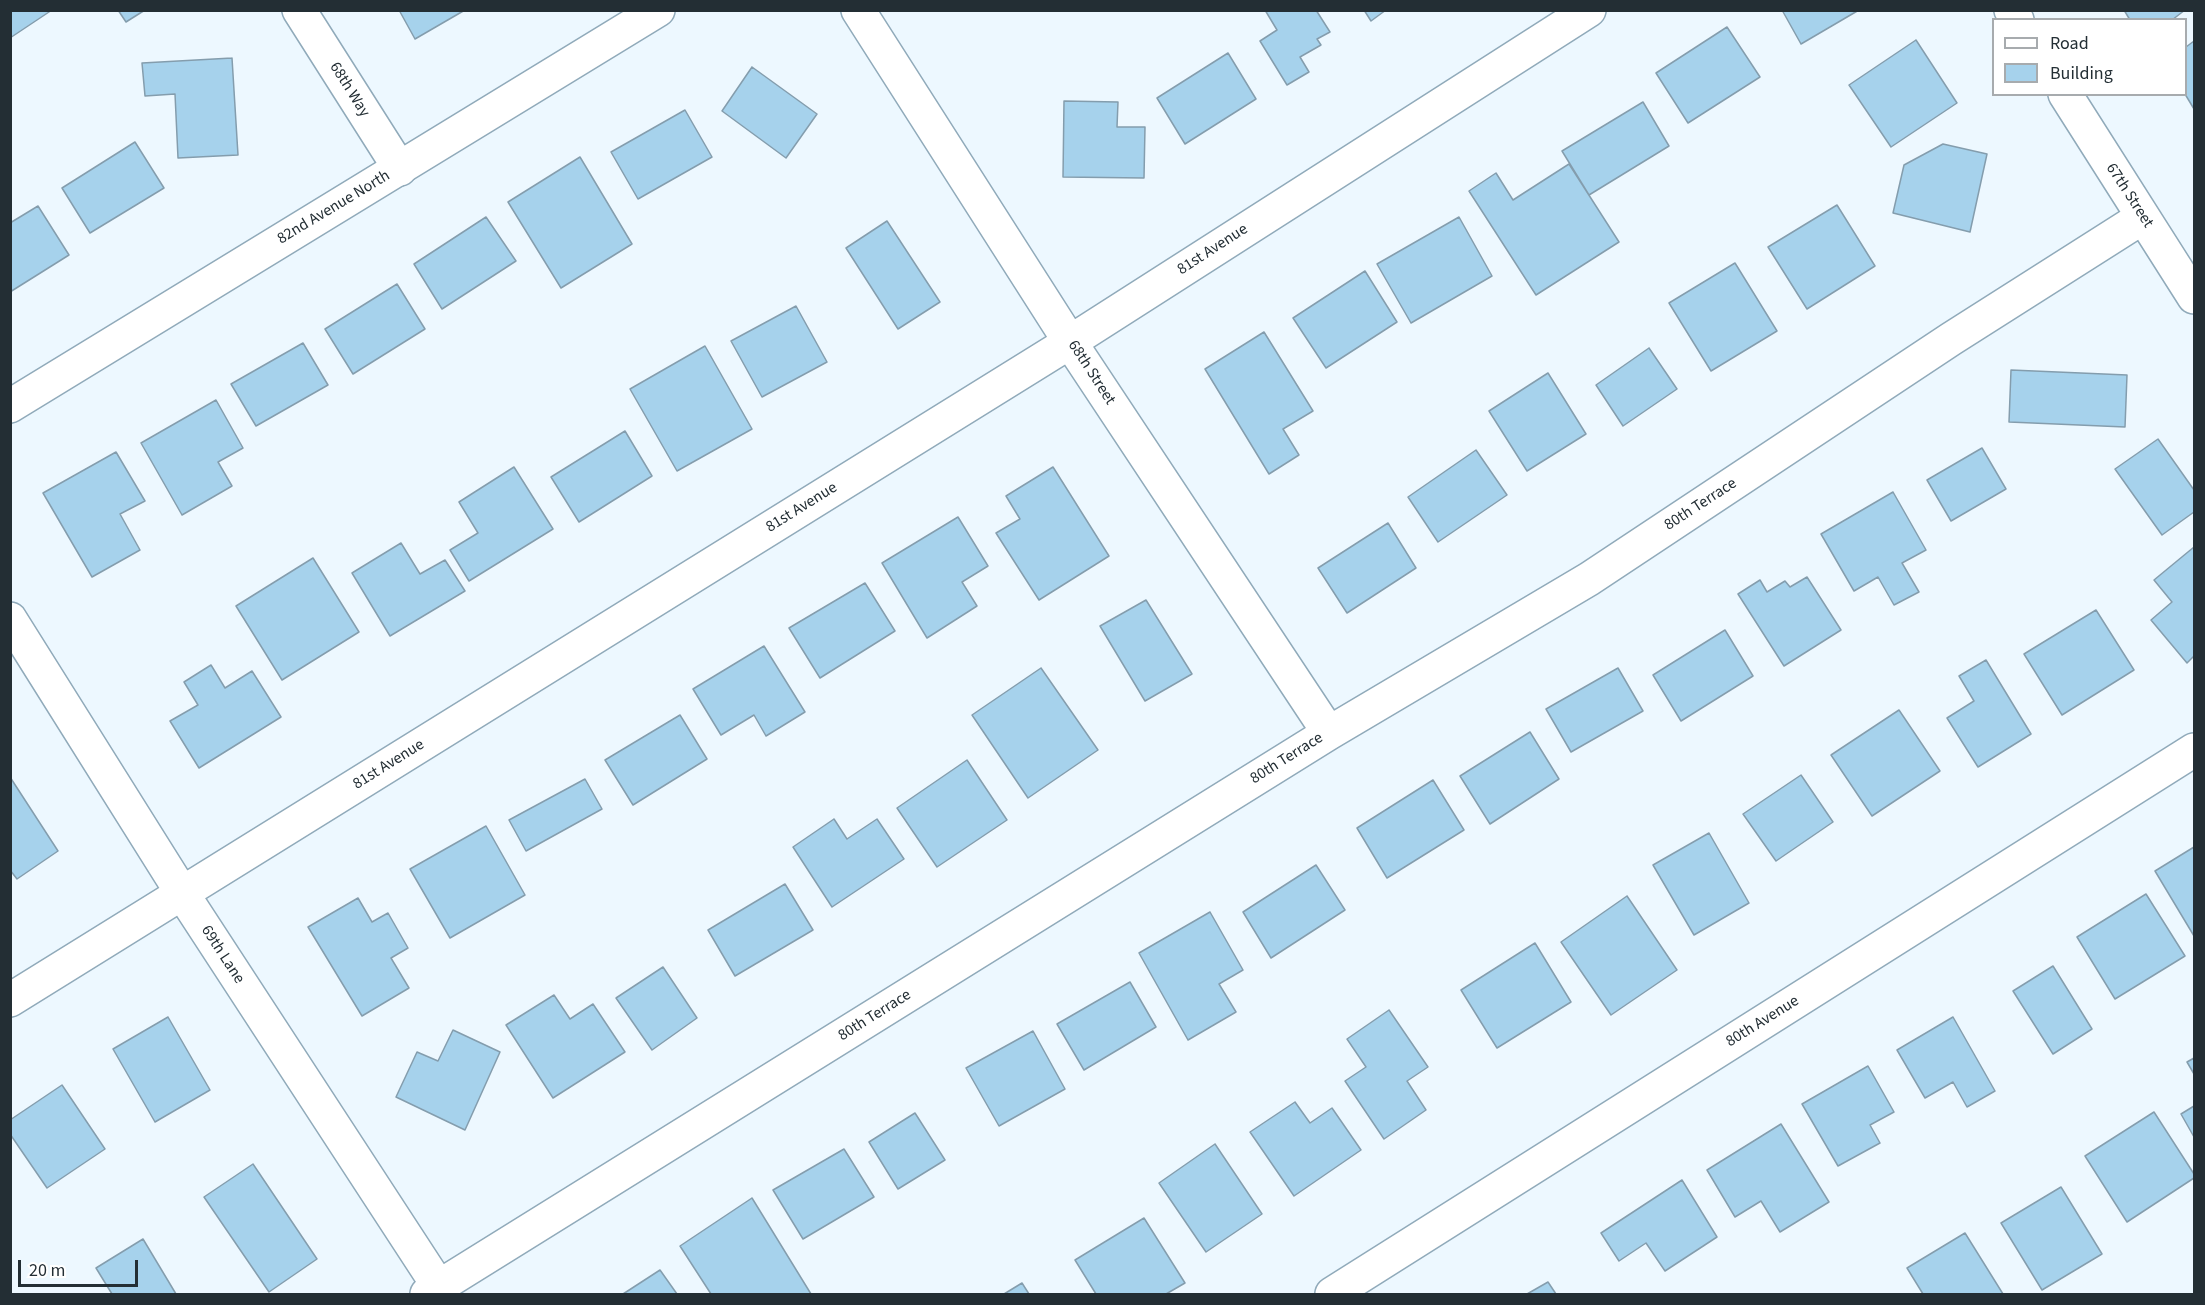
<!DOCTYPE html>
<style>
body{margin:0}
#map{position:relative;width:2205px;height:1305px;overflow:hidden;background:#edf8ff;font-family:"Source Sans 3",sans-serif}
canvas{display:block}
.frame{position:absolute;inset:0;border:12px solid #232e34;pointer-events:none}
.legend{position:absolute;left:1992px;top:18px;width:195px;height:78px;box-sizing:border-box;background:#fff;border:2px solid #a7abae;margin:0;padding:8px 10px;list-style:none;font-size:18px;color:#232e34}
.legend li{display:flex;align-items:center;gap:12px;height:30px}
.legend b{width:30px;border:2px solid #a7abae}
.scale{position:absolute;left:18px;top:1260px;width:120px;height:27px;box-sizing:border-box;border:3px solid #232e34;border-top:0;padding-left:8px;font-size:18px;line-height:21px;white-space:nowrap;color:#232e34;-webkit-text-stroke:4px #fff;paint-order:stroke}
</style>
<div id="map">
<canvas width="2205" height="1305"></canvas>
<div class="frame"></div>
<ul class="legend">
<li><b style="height:8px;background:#fff"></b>Road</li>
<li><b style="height:16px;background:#a6d2ec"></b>Building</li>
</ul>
<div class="scale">20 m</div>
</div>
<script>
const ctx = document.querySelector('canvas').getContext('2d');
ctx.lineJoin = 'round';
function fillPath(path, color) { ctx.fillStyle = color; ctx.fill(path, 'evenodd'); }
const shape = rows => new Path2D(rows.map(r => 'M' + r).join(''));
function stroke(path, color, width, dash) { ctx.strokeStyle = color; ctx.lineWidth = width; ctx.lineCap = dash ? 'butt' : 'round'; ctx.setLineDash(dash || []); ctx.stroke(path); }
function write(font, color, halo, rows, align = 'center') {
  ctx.font = font + ' "Source Sans 3",sans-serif'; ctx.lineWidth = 6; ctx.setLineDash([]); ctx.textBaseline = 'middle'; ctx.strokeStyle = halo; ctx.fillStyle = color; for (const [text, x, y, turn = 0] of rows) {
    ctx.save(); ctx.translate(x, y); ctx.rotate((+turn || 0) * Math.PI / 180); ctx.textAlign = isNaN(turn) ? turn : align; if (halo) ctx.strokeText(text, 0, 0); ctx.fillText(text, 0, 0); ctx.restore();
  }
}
const building = shape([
 [10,10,52,10,10,38,10,10],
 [118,10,145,10,126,22,118,10],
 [399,10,465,10,415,39,399,10],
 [1265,10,1316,10,1330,32,1317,39,1321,45,1300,57,1309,72,1287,85,1260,41,1277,30,1265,10],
 [1364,10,1386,10,1371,21,1364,10],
 [1782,10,1859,10,1801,44,1782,10],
 [2124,10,2185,10,2172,20,2130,20,2124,10],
 [1727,27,1760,77,1688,123,1656,73,1727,27],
 [1916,40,1957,103,1891,147,1849,85,1916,40],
 [2194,41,2194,109,2185,94,2186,47,2194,41],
 [1228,53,1256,99,1185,144,1157,98,1228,53],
 [232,58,238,155,178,158,175,94,145,96,142,63,232,58],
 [752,67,817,114,786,158,722,111,752,67],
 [1064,101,1118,102,1117,127,1145,127,1144,178,1063,177,1064,101],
 [1643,102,1669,146,1589,195,1562,151,1643,102],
 [685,110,712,157,638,199,611,152,685,110],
 [135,142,164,188,90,233,62,188,135,142],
 [1943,144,1987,154,1970,232,1893,213,1904,165,1943,144],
 [580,157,632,244,561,288,508,202,580,157],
 [1569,164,1619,242,1536,295,1469,191,1496,173,1513,200,1569,164],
 [1837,205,1875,266,1807,309,1768,247,1837,205],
 [38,206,69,255,10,292,10,223,38,206],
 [486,217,516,261,442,309,414,264,486,217],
 [1459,217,1492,276,1411,323,1377,264,1459,217],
 [887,221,940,302,898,329,846,248,887,221],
 [1735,263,1777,331,1711,371,1669,303,1735,263],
 [1365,271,1397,322,1326,368,1293,318,1365,271],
 [397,284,425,329,353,374,325,329,397,284],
 [796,306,827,362,762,397,731,341,796,306],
 [1264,332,1313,411,1283,429,1299,455,1269,474,1205,369,1264,332],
 [303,343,328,385,256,426,231,384,303,343],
 [705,346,752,429,677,471,630,389,705,346],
 [1649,348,1677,389,1623,426,1596,385,1649,348],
 [2011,370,2127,375,2125,427,2009,422,2011,370],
 [1548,373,1586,434,1527,471,1489,411,1548,373],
 [216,400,243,448,218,462,232,486,182,515,141,443,216,400],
 [625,431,652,476,579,522,551,477,625,431],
 [2158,439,2194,490,2194,512,2162,535,2115,469,2158,439],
 [1982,448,2006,489,1951,521,1927,480,1982,448],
 [1476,450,1507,495,1438,542,1408,497,1476,450],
 [116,452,145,501,120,514,140,550,92,577,43,493,116,452],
 [514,467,553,529,469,581,450,550,478,533,459,502,514,467],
 [1053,467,1109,556,1039,600,996,533,1020,519,1006,496,1053,467],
 [1893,492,1926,550,1902,563,1919,592,1894,605,1878,577,1854,591,1821,534,1893,492],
 [958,517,988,566,962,582,977,606,927,638,882,563,958,517],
 [1388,523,1416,568,1347,613,1318,568,1388,523],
 [401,543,420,574,445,560,465,591,390,636,352,573,401,543],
 [2194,547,2194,656,2187,663,2151,620,2172,602,2154,580,2194,547],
 [313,558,359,632,282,680,236,606,313,558],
 [1807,577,1841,630,1784,666,1738,594,1760,580,1767,592,1785,581,1790,587,1807,577],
 [865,583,895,631,820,678,789,628,865,583],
 [1146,600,1192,674,1145,701,1100,626,1146,600],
 [2096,610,2134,670,2062,715,2024,654,2096,610],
 [1725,630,1753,676,1681,721,1653,675,1725,630],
 [764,646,805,712,766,736,754,715,721,735,693,689,764,646],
 [1986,660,2031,734,1978,767,1947,718,1974,701,1959,676,1986,660],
 [211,665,225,688,252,671,281,717,199,768,170,721,198,705,184,682,211,665],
 [1041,668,1098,750,1028,798,972,715,1041,668],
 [1618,668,1643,711,1571,752,1546,709,1618,668],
 [1899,710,1940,771,1872,816,1831,755,1899,710],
 [680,715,707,759,633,805,605,760,680,715],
 [1530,732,1559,779,1490,824,1460,776,1530,732],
 [967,760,1007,820,937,867,897,808,967,760],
 [1801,775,1833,822,1776,861,1743,814,1801,775],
 [10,777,58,851,17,879,10,870,10,777],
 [585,779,602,809,526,851,509,820,585,779],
 [1433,780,1464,830,1387,878,1357,828,1433,780],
 [834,819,847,839,877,819,904,859,832,907,793,847,834,819],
 [486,826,525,895,450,938,410,869,486,826],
 [1709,833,1749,903,1694,935,1653,865,1709,833],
 [2194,847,2194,936,2155,871,2194,847],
 [1316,865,1345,910,1271,958,1243,912,1316,865],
 [785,884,813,930,735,976,708,930,785,884],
 [2146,894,2185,956,2115,999,2077,937,2146,894],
 [1627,896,1677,970,1611,1015,1561,942,1627,896],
 [358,898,372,922,388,913,408,948,391,958,409,988,362,1016,308,927,358,898],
 [1210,912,1243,970,1219,984,1236,1012,1188,1040,1139,953,1210,912],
 [1535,943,1571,1002,1497,1048,1461,990,1535,943],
 [2053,966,2092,1029,2053,1054,2013,991,2053,966],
 [663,967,697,1018,652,1050,616,998,663,967],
 [1130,982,1156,1027,1084,1070,1057,1024,1130,982],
 [554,995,570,1019,593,1004,625,1052,553,1098,506,1025,554,995],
 [1389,1010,1428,1067,1407,1081,1426,1110,1384,1139,1345,1081,1366,1067,1347,1039,1389,1010],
 [168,1017,210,1090,155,1122,113,1049,168,1017],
 [1953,1017,1995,1091,1967,1107,1953,1082,1925,1098,1897,1050,1953,1017],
 [453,1030,500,1052,465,1130,396,1097,417,1052,438,1061,453,1030],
 [1033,1031,1065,1089,999,1126,966,1068,1033,1031],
 [2194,1058,2194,1074,2187,1062,2194,1058],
 [1868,1066,1894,1112,1870,1125,1880,1143,1838,1166,1802,1104,1868,1066],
 [62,1085,105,1149,47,1188,10,1134,10,1120,62,1085],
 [1295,1102,1310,1123,1332,1108,1361,1150,1294,1196,1250,1132,1295,1102],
 [2194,1106,2194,1137,2181,1114,2194,1106],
 [2154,1112,2194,1174,2194,1178,2127,1222,2085,1156,2154,1112],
 [915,1113,945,1160,898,1189,869,1142,915,1113],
 [1781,1124,1829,1202,1780,1232,1761,1201,1735,1217,1707,1170,1781,1124],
 [1215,1144,1262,1214,1206,1252,1159,1183,1215,1144],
 [844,1149,874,1197,803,1239,773,1190,844,1149],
 [253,1164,317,1259,269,1292,204,1197,253,1164],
 [1682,1180,1717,1237,1665,1271,1646,1243,1619,1261,1601,1233,1682,1180],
 [2061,1187,2102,1254,2042,1290,2001,1223,2061,1187],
 [752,1198,811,1294,711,1294,680,1246,752,1198],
 [1144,1218,1185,1283,1166,1294,1096,1294,1075,1260,1144,1218],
 [1965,1233,2003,1294,1923,1294,1907,1268,1965,1233],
 [143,1239,176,1294,112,1294,96,1268,143,1239],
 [660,1270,677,1294,623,1294,660,1270],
 [1548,1282,1556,1294,1527,1294,1548,1282],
 [1022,1283,1029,1294,1004,1294,1022,1283]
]);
fillPath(building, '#a6d2ec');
stroke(building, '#849dad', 1.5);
const minor = shape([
 [299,10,400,169],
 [858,10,1070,342,1329,733],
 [2011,10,2017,20],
 [2065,94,2194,297],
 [10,619,182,893,439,1287],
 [10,1000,1070,342,1589,10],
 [427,1294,1329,733,1589,579,1951,339,2143,217],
 [1332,1294,2194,750]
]);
const tertiary = shape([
 [10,406,658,10]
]);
stroke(minor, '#90aaba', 36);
stroke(tertiary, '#90aaba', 36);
stroke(minor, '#fff', 33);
stroke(tertiary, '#fff', 33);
write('16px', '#232e34', '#fff', [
 ["68th Way",349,90,58],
 ["67th Street",2129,196,57],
 ["82nd Avenue North",334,208,-31],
 ["81st Avenue",1213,250,-33],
 ["68th Street",1091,373,57],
 ["80th Terrace",1701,505,-33],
 ["81st Avenue",802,508,-32],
 ["80th Terrace",1287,759,-32],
 ["81st Avenue",389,765,-32],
 ["69th Lane",222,955,57],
 ["80th Terrace",875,1016,-32],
 ["80th Avenue",1763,1022,-32]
]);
</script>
